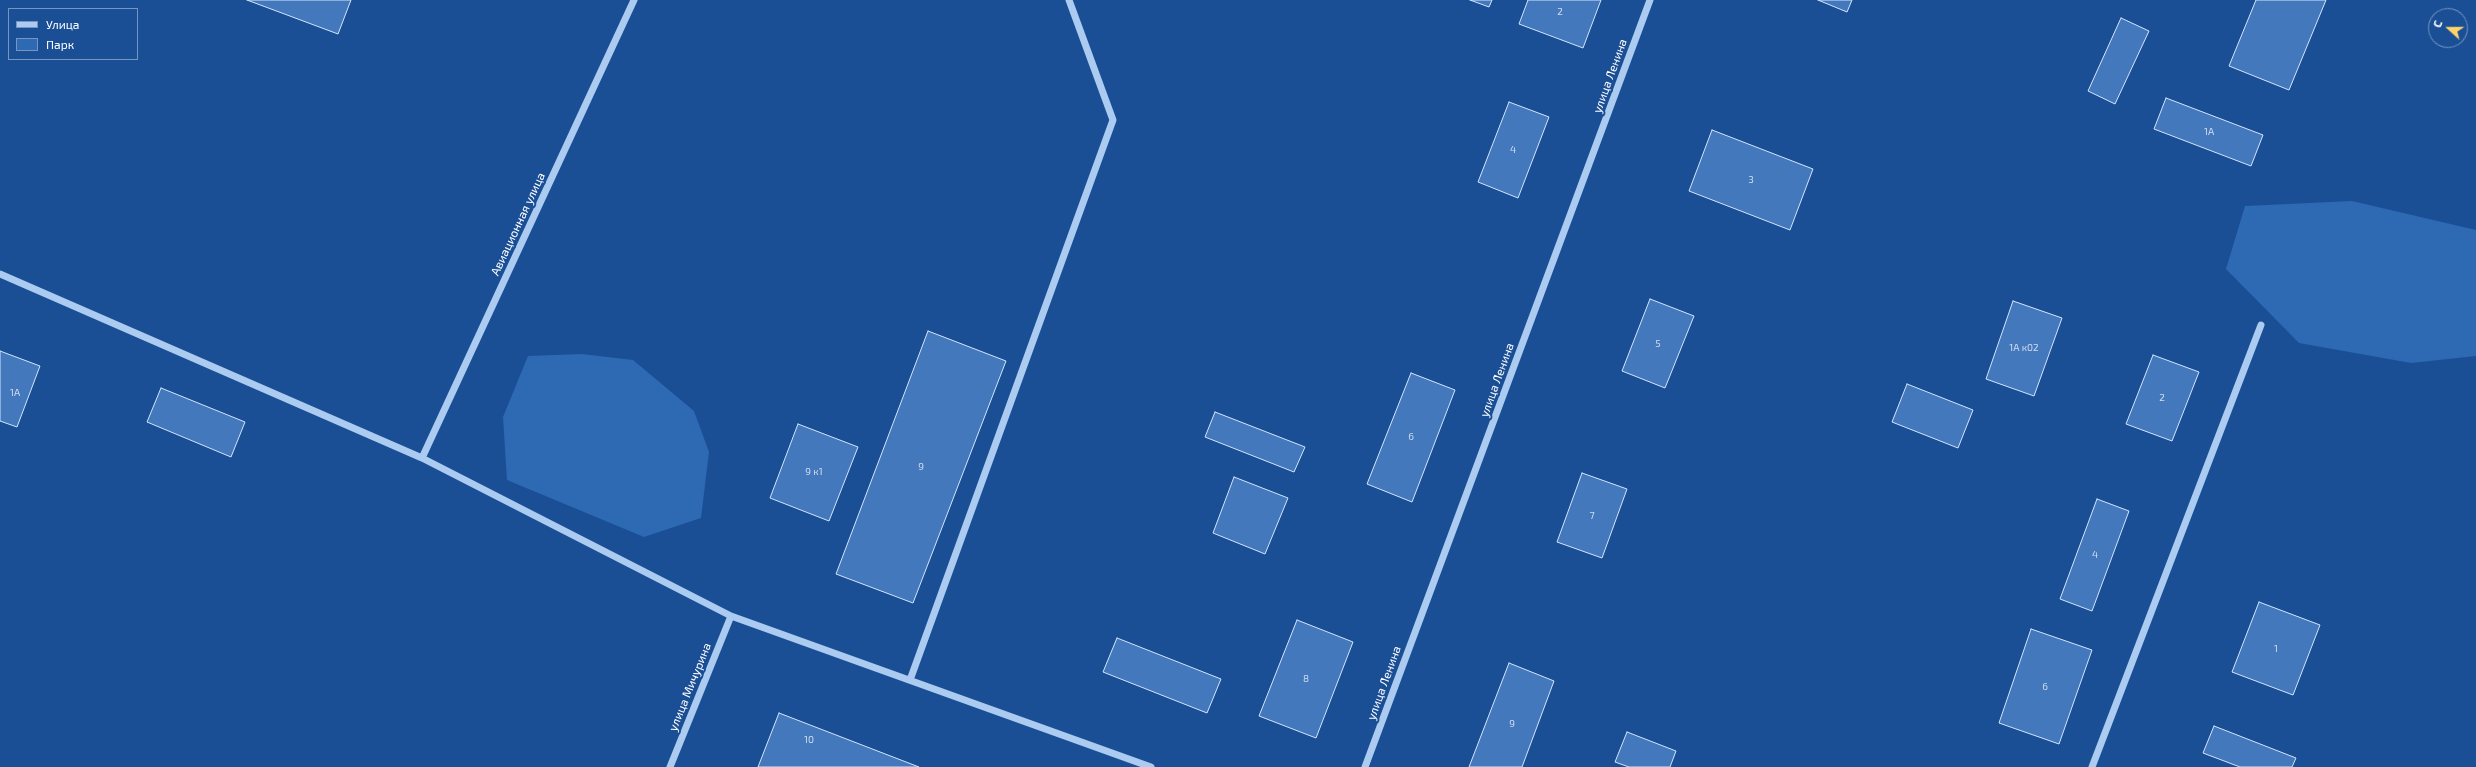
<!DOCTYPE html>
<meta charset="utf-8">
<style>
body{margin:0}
#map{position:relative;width:2476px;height:767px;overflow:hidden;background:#1a4f96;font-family:"Exo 2",sans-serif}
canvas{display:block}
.legend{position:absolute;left:8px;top:8px;width:130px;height:52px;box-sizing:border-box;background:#1a4f96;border:1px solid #7695c0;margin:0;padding:5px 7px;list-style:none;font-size:12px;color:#fff}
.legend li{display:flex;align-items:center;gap:8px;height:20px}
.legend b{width:20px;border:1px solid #7695c0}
.north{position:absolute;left:2428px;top:8px;width:40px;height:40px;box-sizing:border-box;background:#1a4f96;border:1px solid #7695c0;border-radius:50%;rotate:291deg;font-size:11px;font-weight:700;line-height:16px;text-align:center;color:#fff}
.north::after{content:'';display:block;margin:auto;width:14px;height:18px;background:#ffd56b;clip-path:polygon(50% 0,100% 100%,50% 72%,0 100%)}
</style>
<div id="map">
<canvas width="2476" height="767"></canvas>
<ul class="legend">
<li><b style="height:5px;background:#accbf0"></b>Улица</li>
<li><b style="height:11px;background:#2e69b4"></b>Парк</li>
</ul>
<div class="north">С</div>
</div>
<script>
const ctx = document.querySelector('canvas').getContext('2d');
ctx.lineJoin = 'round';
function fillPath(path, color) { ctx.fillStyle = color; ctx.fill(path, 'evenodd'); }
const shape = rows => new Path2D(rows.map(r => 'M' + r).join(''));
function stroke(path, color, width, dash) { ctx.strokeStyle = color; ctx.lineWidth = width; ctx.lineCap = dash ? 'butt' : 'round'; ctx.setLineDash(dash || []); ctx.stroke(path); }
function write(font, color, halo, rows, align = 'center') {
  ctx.font = font + ' "Exo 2",sans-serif'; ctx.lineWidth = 4; ctx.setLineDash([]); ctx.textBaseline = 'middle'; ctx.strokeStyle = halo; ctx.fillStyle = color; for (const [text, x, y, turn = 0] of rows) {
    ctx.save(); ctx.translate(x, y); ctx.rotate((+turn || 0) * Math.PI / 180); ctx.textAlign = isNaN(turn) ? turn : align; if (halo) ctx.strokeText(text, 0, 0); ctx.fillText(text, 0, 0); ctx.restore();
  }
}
fillPath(shape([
 [2352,201,2476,230,2476,356,2411,363,2299,343,2226,269,2245,206],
 [582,354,633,360,694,411,709,452,701,518,644,537,507,480,503,417,528,356]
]), '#2e69b4');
const building = shape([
 [247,0,351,0,338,34,247,0],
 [1470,0,1492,0,1489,7,1470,0],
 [1528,0,1601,0,1583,48,1519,24,1528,0],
 [1818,0,1852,0,1847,12,1818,0],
 [2256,0,2326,0,2289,90,2229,66,2256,0],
 [2121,18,2149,31,2115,104,2088,91,2121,18],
 [2166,98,2263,135,2251,166,2154,129,2166,98],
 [1509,102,1549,117,1518,198,1478,182,1509,102],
 [1712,130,1813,169,1790,230,1689,191,1712,130],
 [1650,299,1694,316,1665,388,1622,371,1650,299],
 [2013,301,2062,318,2034,396,1986,379,2013,301],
 [928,331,1006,361,913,603,836,574,928,331],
 [0,351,40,366,17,427,0,421,0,351],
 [2153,355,2199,372,2172,441,2126,424,2153,355],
 [1411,373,1455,390,1412,502,1367,484,1411,373],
 [1907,384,1973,410,1958,448,1892,422,1907,384],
 [161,388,245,422,231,457,147,422,161,388],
 [1215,412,1305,447,1294,472,1205,437,1215,412],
 [798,424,858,447,829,521,770,498,798,424],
 [1582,473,1627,489,1602,558,1557,542,1582,473],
 [1234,477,1288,498,1265,554,1213,533,1234,477],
 [2097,499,2129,511,2092,611,2060,599,2097,499],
 [2259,602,2320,625,2293,695,2232,672,2259,602],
 [1297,620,1353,642,1316,738,1259,716,1297,620],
 [2031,629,2092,650,2059,744,1999,723,2031,629],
 [1117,638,1221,679,1207,713,1103,672,1117,638],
 [1509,663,1554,681,1522,767,1469,767,1509,663],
 [779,713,919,767,758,767,779,713],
 [2214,726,2296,758,2292,767,2240,767,2203,753,2214,726],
 [1627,732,1676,751,1670,767,1629,767,1615,762,1627,732]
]);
fillPath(building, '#4378bd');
stroke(building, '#d3e5fb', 1);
stroke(shape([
 [0,274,422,458,731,616,1151,767],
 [422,458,634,0],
 [910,680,1113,120,1069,0],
 [670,767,731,616],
 [1365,767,1650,0],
 [2092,767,2261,325]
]), '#accbf0', 7);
write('10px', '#d0ddee', null, [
 ["2",1560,12],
 ["1А",2209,132],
 ["4",1513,150],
 ["3",1751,180],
 ["5",1658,344],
 ["1А к02",2024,348],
 ["1А",15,393],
 ["2",2162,398],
 ["6",1411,437],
 ["9",921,467],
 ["9 к1",814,472],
 ["7",1592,516],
 ["4",2095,555],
 ["1",2276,649],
 ["8",1306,679],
 ["6",2045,687],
 ["9",1512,724],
 ["10",809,740]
]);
write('12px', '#fff', '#1a4f96', [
 ["улица Ленина",1610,76,-70],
 ["Авиационная улица",518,224,-65],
 ["улица Ленина",1497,380,-70],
 ["улица Ленина",1384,683,-70],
 ["улица Мичурина",690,687,-68]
]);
</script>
